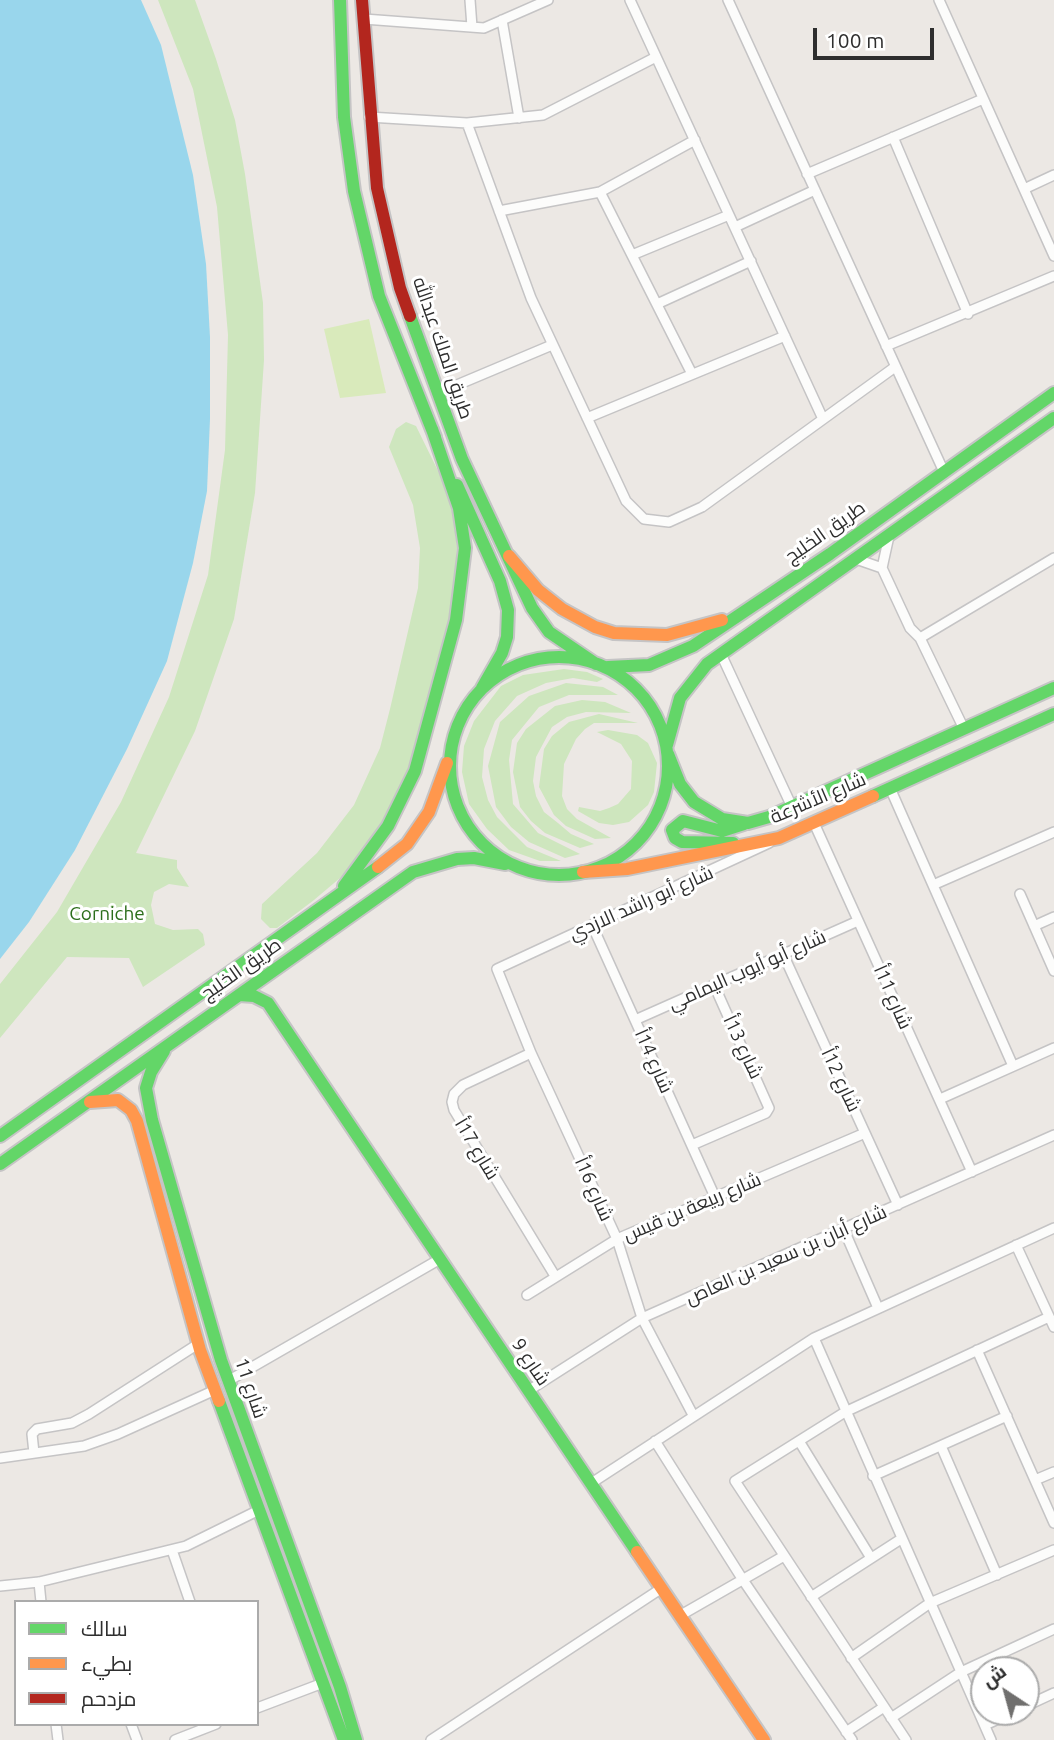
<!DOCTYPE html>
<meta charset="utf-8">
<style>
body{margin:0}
#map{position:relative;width:1054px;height:1740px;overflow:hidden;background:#ece8e4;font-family:Ubuntu,Cairo,sans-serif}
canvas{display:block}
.legend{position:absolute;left:14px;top:1600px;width:245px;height:126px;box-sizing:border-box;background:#fff;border:2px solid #ababab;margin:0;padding:9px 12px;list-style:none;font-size:21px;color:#2e2e2e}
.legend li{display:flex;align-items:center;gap:14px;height:35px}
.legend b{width:35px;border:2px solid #ababab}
.north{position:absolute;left:970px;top:1656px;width:70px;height:70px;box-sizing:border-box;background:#fff;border:2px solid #ababab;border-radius:50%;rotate:324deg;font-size:19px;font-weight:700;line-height:28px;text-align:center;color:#2e2e2e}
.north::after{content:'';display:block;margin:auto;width:24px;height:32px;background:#706f6e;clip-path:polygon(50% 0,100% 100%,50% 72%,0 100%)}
.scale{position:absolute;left:813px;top:28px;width:121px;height:32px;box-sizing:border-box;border:4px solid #2e2e2e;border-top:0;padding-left:9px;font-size:21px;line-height:24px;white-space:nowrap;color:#2e2e2e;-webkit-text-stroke:5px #fff;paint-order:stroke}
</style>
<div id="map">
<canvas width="1054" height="1740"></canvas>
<ul class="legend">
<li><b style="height:9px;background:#63d668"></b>سالك</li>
<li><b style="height:9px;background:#ff974d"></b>بطيء</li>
<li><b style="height:9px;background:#b3261e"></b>مزدحم</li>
</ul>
<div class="north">ش</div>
<div class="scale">100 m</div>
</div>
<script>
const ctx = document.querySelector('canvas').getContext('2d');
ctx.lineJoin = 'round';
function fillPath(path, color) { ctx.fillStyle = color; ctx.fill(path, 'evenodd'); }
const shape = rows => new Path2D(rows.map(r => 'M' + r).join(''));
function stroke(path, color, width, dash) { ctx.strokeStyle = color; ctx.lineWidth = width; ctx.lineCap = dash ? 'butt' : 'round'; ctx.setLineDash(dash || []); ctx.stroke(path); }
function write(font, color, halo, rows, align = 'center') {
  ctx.font = font + ' Ubuntu,Cairo,sans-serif'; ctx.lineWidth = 6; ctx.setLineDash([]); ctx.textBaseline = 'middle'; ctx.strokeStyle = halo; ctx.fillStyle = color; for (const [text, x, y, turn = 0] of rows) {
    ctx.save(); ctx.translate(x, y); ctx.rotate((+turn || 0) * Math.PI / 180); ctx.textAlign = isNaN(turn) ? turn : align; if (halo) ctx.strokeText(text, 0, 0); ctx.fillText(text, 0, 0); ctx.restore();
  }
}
fillPath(shape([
 [158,0,195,0,216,59,235,120,245,174,263,303,264,360,255,493,234,619,195,731,136,853,177,860,177,868,189,887,169,884,154,892,151,905,155,924,173,930,198,929,203,934,205,945,143,987,129,958,67,957,0,1038,0,984,57,912,121,802,169,697,208,575,225,450,228,335,217,207,193,89],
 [406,422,416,426,444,483,453,515,457,548,452,612,417,752,388,817,369,846,340,878,314,900,277,928,270,928,261,919,262,904,317,853,354,805,380,748,390,709,418,588,420,548,413,505,389,447,396,429],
 [564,669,587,672,603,679,597,682,573,678,546,683,517,696,495,721,484,749,482,777,488,800,497,817,527,847,561,861,540,861,509,850,487,829,469,804,462,772,464,746,474,721,501,686,523,675],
 [566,683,603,687,618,695,569,695,539,707,512,740,509,760,513,804,538,833,580,854,565,858,529,842,511,827,496,807,488,766,500,722,529,696],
 [582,700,605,702,631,713,586,712,567,717,552,727,536,757,533,781,536,796,544,812,558,823,571,834,594,844,580,848,545,833,531,821,520,807,513,772,517,743,526,729,555,706],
 [599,714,638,723,594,723,585,729,576,739,564,764,562,796,567,809,577,819,611,838,595,839,566,826,554,815,539,787,544,749,552,736,569,722],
 [608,730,637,735,648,743,657,763,654,792,648,805,629,822,613,825,599,823,578,811,579,807,600,811,609,808,618,804,631,789,632,761,621,744,597,732]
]), '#cee6be');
fillPath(shape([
 [369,319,386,393,340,398,324,329]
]), '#d9eabb');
fillPath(shape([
 [0,0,141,0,161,45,193,175,206,264,210,337,210,419,207,491,193,563,167,661,127,749,75,850,29,922,0,959]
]), '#99d6ec');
const street = shape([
 [470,0,472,27],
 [630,0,823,419],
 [728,0,944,472],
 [939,0,1054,256],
 [364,19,484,28,548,0],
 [502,20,519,118],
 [369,117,467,123,543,115,656,57],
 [467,123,531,298,626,501,644,519,669,522,702,507,895,367],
 [893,137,968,314],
 [807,174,983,99],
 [1024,189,1054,175],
 [600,192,692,374],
 [499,211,600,192,695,140],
 [735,227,815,190],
 [632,255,729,215],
 [657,304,751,261],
 [886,346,1054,276],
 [438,393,552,345],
 [587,418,785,336],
 [889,536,882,568,910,628,920,638],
 [856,559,882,568],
 [721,654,792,807],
 [964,729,920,638,1054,558],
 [890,788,1013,1066],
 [814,823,972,1172],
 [933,885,1054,832],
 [1020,894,1054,971],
 [592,925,715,1197],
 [1034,926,1054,917],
 [783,954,898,1205],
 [635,1020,858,921],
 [531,1053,463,1085,454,1094,452,1102,454,1110,555,1276],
 [940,1099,1054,1048],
 [692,1145,766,1113,769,1108,714,985],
 [844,1230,878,1308],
 [1016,1245,1054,1327],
 [527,1295,617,1239,865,1133],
 [814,1338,991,1740],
 [977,1350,1054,1523],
 [228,1381,440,1259],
 [528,1391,642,1318,1054,1135],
 [693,1415,642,1318,617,1239,531,1053,497,969,769,843],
 [655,1441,743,1580,852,1740],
 [799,1441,871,1558],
 [941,1446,997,1575],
 [34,1453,32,1434,37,1429,72,1423,89,1414,198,1344],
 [0,1458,84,1446,118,1434,215,1390],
 [873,1476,1007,1416],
 [1035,1480,1054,1472],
 [590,1484,814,1338,1054,1228],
 [172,1550,190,1602],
 [39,1582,41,1602],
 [0,1586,39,1582,186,1546,259,1510],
 [811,1597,901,1539],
 [681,1615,784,1556],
 [851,1658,930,1603,1054,1550],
 [1026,1706,1054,1693],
 [257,1708,323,1683],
 [891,1718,961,1672,1054,1629],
 [56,1724,58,1740],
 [131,1724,137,1740],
 [985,1725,1014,1712],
 [846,1732,884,1707],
 [175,1740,216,1724],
 [431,1740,662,1588],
 [906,1740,735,1481,845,1412,1049,1317]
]);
const fast = shape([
 [340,0,344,117,354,191,379,296,435,437],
 [410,316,462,459,532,608,549,632,596,664],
 [457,485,500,581,508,610,507,637,502,653,482,688],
 '450 766a109 109 0 1 1 218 0a109 109 0 1 1-218 0Z',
 [608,667,649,665,693,646,830,554,1054,393],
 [667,745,680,698,707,664,1054,418],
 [668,754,680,784,694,802,722,819,748,823,769,817,1054,688],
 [873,796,1054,714],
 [733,843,682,842,675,838,672,830,683,821,722,831,744,824],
 [344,886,388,826,415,771,456,620,465,548,459,508,432,429],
 [239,995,254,996,268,1003,637,1552],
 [164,1051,151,1072,146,1088,152,1120,221,1360,340,1687,356,1740],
 [0,1136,378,867],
 [0,1164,413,872,457,859,474,858,505,864],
 [219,1401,344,1740]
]);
const slow = shape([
 [509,556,538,590,562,609,595,627,614,633,667,635,722,620],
 [378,867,407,844,429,812,447,763],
 [583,872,627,869,779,838,873,796],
 [90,1102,118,1100,131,1110,137,1121,200,1350,219,1401],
 [637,1552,764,1740]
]);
const jam = shape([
 [362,0,377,188,400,288,410,316]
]);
stroke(street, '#c5c4c5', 12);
stroke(fast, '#c5c4c5', 16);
stroke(slow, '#c5c4c5', 16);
stroke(jam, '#c5c4c5', 16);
stroke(street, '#fcfcfb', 9);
stroke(fast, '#63d668', 12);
stroke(slow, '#ff974d', 12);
stroke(jam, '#b3261e', 12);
write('19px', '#2e2e2e', '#fff', [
 ["طريق الملك عبدالله",443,348,71],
 ["طريق الخليج",825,532,-35],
 ["شارع الأشرعة",818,798,-23],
 ["شارع أبو راشد الازدي",641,903,-24],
 ["طريق الخليج",241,969,-35],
 ["شارع أبو أيوب اليمامي",747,970,-24],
 ["شارع 11أ",893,997,66],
 ["شارع 13أ",743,1047,65],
 ["شارع 14أ",654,1061,66],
 ["شارع 12أ",841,1080,65],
 ["شارع 17أ",477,1149,59],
 ["شارع 16أ",594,1189,66],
 ["شارع ربيعة بن قيس",692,1207,-23],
 ["شارع أبان بن سعيد بن العاص",786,1255,-24],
 ["شارع 9",531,1362,56],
 ["شارع 11",251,1388,71]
]);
write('19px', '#2c6e1b', '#fff', [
 ["Corniche",107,914]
]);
</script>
